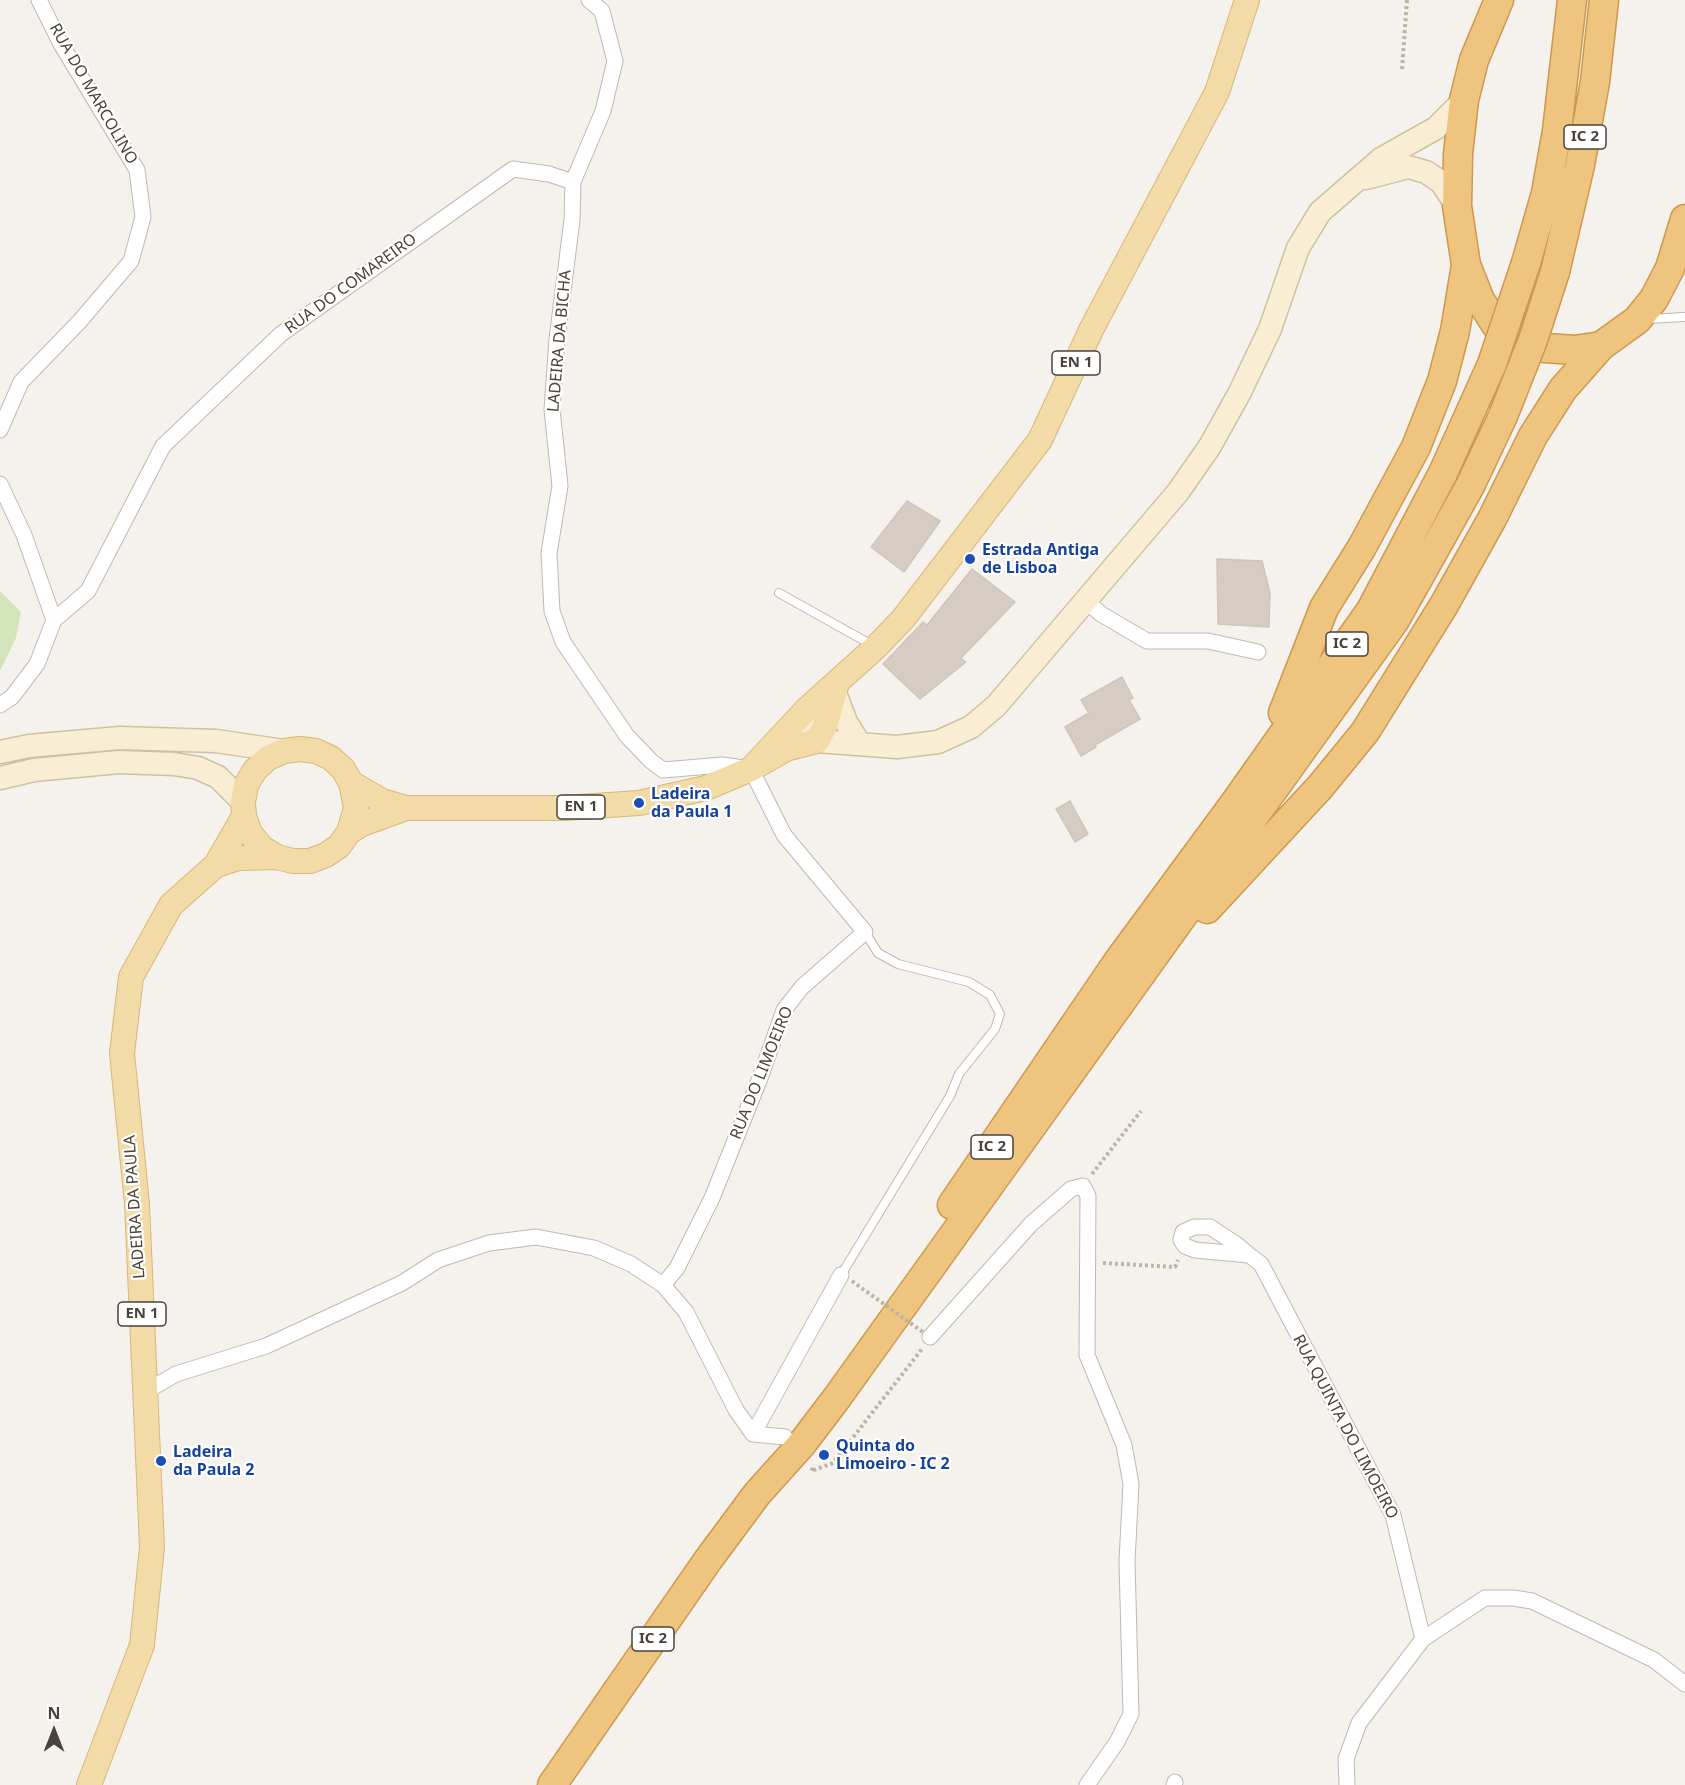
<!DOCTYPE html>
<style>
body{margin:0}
#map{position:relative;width:1685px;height:1785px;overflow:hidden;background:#f5f2ed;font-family:"Noto Sans",sans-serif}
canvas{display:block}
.north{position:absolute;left:24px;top:1701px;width:60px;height:60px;-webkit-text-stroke:4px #fff;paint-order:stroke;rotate:0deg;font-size:16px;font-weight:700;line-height:24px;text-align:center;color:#49433b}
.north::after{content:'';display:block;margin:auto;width:21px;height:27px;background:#49433b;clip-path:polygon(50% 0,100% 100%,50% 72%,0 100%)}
</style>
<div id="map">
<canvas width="1685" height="1785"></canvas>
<div class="north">N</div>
</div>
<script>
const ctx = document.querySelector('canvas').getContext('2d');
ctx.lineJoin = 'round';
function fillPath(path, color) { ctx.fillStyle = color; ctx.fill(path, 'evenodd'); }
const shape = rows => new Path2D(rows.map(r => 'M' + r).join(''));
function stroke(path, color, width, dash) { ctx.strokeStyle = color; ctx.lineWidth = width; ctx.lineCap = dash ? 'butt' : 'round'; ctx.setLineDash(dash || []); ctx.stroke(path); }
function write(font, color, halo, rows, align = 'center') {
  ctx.font = font + ' "Noto Sans",sans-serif'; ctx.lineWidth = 4.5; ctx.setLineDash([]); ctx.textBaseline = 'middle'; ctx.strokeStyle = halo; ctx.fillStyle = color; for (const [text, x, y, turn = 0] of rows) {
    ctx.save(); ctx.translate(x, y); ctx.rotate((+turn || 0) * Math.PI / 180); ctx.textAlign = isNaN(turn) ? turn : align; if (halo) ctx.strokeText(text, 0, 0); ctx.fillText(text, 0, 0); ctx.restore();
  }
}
fillPath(shape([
 [0,591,21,612,16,638,0,671]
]), '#d3e4bb');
const building = shape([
 [907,501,940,521,904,572,871,547,907,501],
 [1217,559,1262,561,1270,593,1269,627,1218,624,1217,559],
 [972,569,1015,602,961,658,966,662,920,699,883,664,923,622,927,625,972,569],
 [1122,677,1133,698,1129,700,1140,719,1095,745,1096,747,1081,756,1065,727,1089,713,1081,700,1122,677],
 [1070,801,1088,834,1075,842,1056,809,1070,801]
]);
fillPath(building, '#d5cdc4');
stroke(building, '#cfc5b8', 1.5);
const lane = shape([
 [1647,319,1685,317],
 [779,593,872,645],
 [841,1275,950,1096,959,1074,995,1029,1000,1014,990,995,969,982,898,964,878,953,865,932]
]);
const street = shape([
 [589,0,602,11,615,61,603,111,573,182,572,220,557,339,552,409,560,486,549,553,552,611,563,642,627,736,651,761,663,770,722,765,751,769,784,835,865,932,802,987,784,1010,760,1078,712,1198,677,1268,663,1285],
 [0,430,21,382,80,321,131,261,143,217,137,170,61,44,39,0],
 [0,484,24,535,54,620,37,664,12,697,0,705],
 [1086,601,1101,614,1147,641,1208,641,1258,652],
 [54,620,88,591,163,446,281,334,513,169,549,174,573,182],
 [1249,1255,1195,1250,1185,1246,1181,1240,1183,1232,1194,1227,1210,1227,1236,1244,1249,1255,1261,1264,1393,1515,1423,1639,1359,1723,1346,1759,1347,1785],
 [930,1337,1031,1224,1071,1189,1083,1186,1088,1196,1087,1355,1124,1445,1131,1484,1127,1561,1131,1714,1117,1742,1087,1785],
 [145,1392,176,1374,266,1346,402,1283,438,1260,489,1243,536,1237,594,1248,631,1264,663,1285,686,1312,736,1410,753,1434,785,1437],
 [753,1434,841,1275],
 [1423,1639,1485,1598,1513,1598,1532,1601,1654,1660,1685,1684],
 [1174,1785,1175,1782]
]);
const secondary = shape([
 [1366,178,1408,167,1426,172,1441,182,1457,206],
 [835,693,846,722,859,743],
 [806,710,810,731,817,741,897,747,938,742,971,727,996,706,1178,492,1210,446,1240,392,1270,329,1298,248,1320,212,1381,159,1436,128,1464,100],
 [0,752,29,746,120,738,216,741,284,751],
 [0,778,34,770,119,762,174,764,198,768,218,777,243,802]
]);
const primary = shape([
 [751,769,806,710,876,647,903,619,1040,440,1092,328,1217,92,1247,0],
 [351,783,382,801,406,808,564,808,639,803,706,788,751,769,786,749,817,741,825,726,837,683],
 [349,832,356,808,351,783,343,769,331,758,316,751,300,749,284,751,268,758,255,770,246,785,243,802,244,816,250,833,262,848,277,857,293,861,310,861,326,855,339,846,349,832,362,824,406,808],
 [216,865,238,858,277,857],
 [89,1785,142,1645,152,1547,137,1204,122,1053,131,977,171,905,216,865,244,816]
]);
const highway = shape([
 [1499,0,1474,60,1464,100,1458,154,1457,206,1466,265,1480,300,1496,325,1518,342,1545,348,1575,350,1601,346],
 [1526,263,1546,193,1557,131,1572,0],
 [1555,272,1580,165,1595,82,1604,0],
 [1283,713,1324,608,1362,547,1416,447,1442,381,1455,331,1466,265],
 [1207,909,1320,787,1365,732,1444,605,1492,519,1533,436,1563,389,1601,346,1637,320,1654,299,1670,268,1685,219],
 [952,1205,1119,960,1234,804,1371,610,1443,473],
 [552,1785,708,1560,757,1494,801,1445,836,1399,1395,620,1470,486]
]);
stroke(lane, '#bfb9b0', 10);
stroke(street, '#bfb9b0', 17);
stroke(secondary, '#cec1a2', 25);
stroke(primary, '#d7b779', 26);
stroke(highway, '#cc994f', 31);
stroke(shape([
 [1402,69,1407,0],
 [1092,1174,1141,1111],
 [1103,1263,1175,1267,1178,1260],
 [813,1468,811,1471,833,1463,922,1349]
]), '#bfb4a3', 4, [3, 3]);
stroke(lane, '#fff', 8);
stroke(street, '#fff', 15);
stroke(secondary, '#f9eed3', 22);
stroke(primary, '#f3dba8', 24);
stroke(highway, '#eec47f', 28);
const highwayBridge = shape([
 [1443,473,1492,364,1526,263],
 [1470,486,1503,416,1533,340,1555,272]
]);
stroke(highwayBridge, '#cc994f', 31, []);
stroke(shape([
 [852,1281,923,1332]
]), '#bfb4a3', 4, [3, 3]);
stroke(highwayBridge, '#eec47f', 28);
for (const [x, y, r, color] of [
 [970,559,6,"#1a4fb4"],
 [639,803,6,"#1a4fb4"],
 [824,1455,6,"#1a4fb4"],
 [161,1461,6,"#1a4fb4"]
]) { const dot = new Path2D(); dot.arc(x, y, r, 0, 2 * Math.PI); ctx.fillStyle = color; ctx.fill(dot); stroke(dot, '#fff', 2); }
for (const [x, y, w] of [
 [1585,137,42],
 [1076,363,48],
 [1347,644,42],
 [581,807,48],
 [992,1147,42],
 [142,1314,48],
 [653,1639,42]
]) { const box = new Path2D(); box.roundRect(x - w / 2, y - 12, w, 24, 4.5); ctx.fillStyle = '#fff'; ctx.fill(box); stroke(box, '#49433b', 1.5); }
write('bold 15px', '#49433b', null, [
 ["IC 2",1585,137],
 ["EN 1",1076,363],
 ["IC 2",1347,644],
 ["EN 1",581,807],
 ["IC 2",992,1147],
 ["EN 1",142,1314],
 ["IC 2",653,1639]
]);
write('16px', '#49433b', '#fff', [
 ["RUA DO MARCOLINO",93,94,60],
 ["RUA DO COMAREIRO",351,284,-36],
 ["LADEIRA DA BICHA",560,341,-85],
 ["RUA DO LIMOEIRO",762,1073,-68],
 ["LADEIRA DA PAULA",135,1207,-94],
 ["RUA QUINTA DO LIMOEIRO",1345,1427,62]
]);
write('bold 16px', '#164399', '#fff', [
 ["Estrada Antiga",982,550],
 ["de Lisboa",982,568],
 ["Ladeira",651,794],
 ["da Paula 1",651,812],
 ["Quinta do",836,1446],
 ["Limoeiro - IC 2",836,1464],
 ["Ladeira",173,1452],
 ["da Paula 2",173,1470]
], 'left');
</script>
